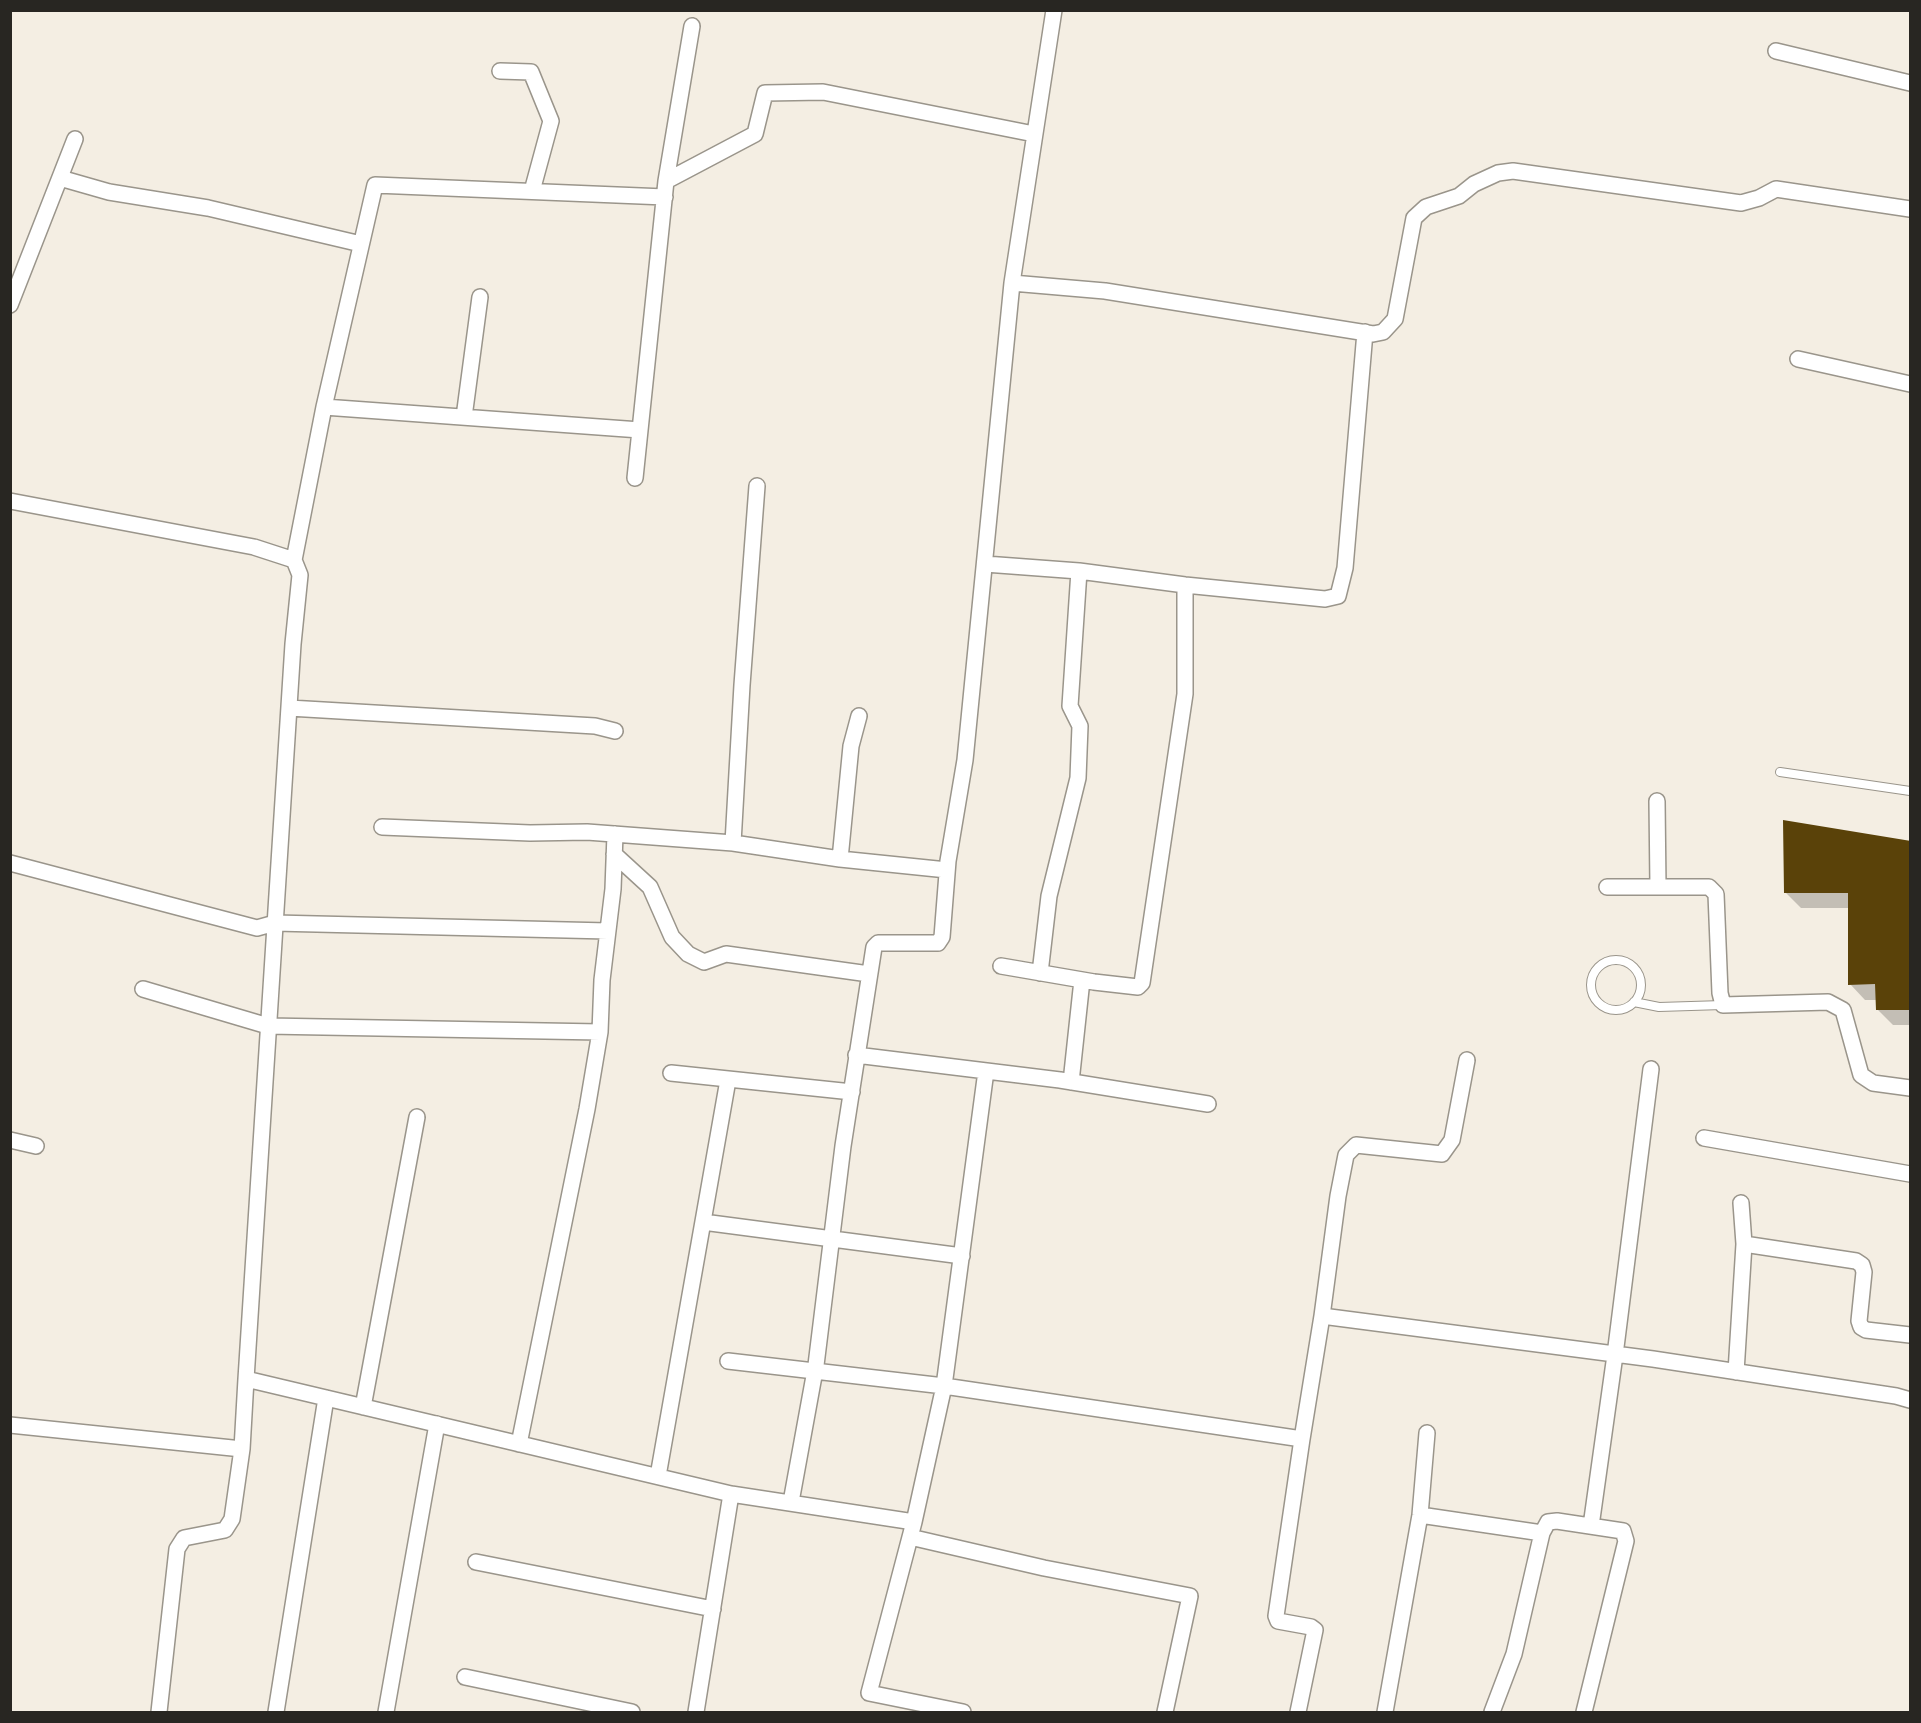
<!DOCTYPE html>
<style>
body{margin:0}
#map{position:relative;width:1921px;height:1723px;overflow:hidden;background:#f4eee3;font-family:Roboto,sans-serif}
canvas{display:block}
.frame{position:absolute;inset:0;border:12px solid #282622;pointer-events:none}
</style>
<div id="map">
<canvas width="1921" height="1723"></canvas>
<div class="frame"></div>
</div>
<script>
const ctx = document.querySelector('canvas').getContext('2d');
ctx.lineJoin = 'round';
function fillPath(path, color) { ctx.fillStyle = color; ctx.fill(path, 'evenodd'); }
const shape = rows => new Path2D(rows.map(r => 'M' + r).join(''));
function stroke(path, color, width, dash) { ctx.strokeStyle = color; ctx.lineWidth = width; ctx.lineCap = dash ? 'butt' : 'round'; ctx.setLineDash(dash || []); ctx.stroke(path); }
fillPath(shape([
 [1910,843,1910,1025,1893,1025,1877,1009,1877,1000,1865,1000,1850,984,1849,908,1801,908,1785,892]
]), '#0003');
fillPath(shape([
 [1783,820,1911,841,1911,1010,1876,1010,1875,984,1848,985,1848,893,1784,893]
]), '#5a4209');
const service = shape([
 [1780,772,1910,791],
 '1591 985a25 25 0 1 1 50 0a25 25 0 1 1-50 0Z',
 [1634,1002,1659,1007,1723,1005]
]);
const minor = shape([
 [1776,51,1910,83],
 [500,71,531,72,551,121,532,191],
 [60,178,109,192,208,208,361,244],
 [666,181,692,26],
 [1012,283,1105,291,1373,334,1383,332,1395,319,1414,218,1426,207,1459,196,1474,184,1498,173,1513,171,1741,203,1759,198,1776,189,1910,209],
 [10,305,75,139],
 [1798,359,1910,384],
 [324,407,640,430],
 [464,417,480,297],
 [635,478,666,181,755,134,765,93,823,92,1034,134],
 [757,486,742,685,733,843,840,859,947,870],
 [10,501,254,547,294,560,300,575,293,644,246,1379,731,1494,914,1522],
 [294,560,324,407,375,185,665,197],
 [985,564,1079,571,1185,585,1325,599,1338,596,1345,568,1365,332],
 [289,708,595,726,615,731],
 [1657,801,1658,887],
 [382,827,530,833,587,832,733,843],
 [614,854,650,887,672,937,688,954,704,962,726,954,869,974],
 [840,859,851,746,859,716],
 [10,863,257,928,275,923,608,931],
 [1607,887,1709,887,1716,894,1720,993,1723,1005,1828,1002,1843,1010,1861,1075,1873,1083,1910,1088],
 [1001,966,1094,982,1138,987,1142,983,1185,694,1185,585],
 [1040,973,1049,896,1078,778,1080,726,1070,706,1079,571],
 [143,989,268,1026,600,1032],
 [856,1055,1060,1080,1208,1104],
 [671,1073,852,1092],
 [1071,1082,1082,980],
 [1704,1138,1910,1174],
 [10,1140,36,1146],
 [703,1222,962,1256],
 [1744,1244,1856,1261,1862,1265,1864,1272,1859,1321,1861,1327,1866,1330,1910,1335],
 [1322,1316,1338,1196,1346,1155,1356,1145,1442,1154,1452,1140,1467,1060],
 [728,1361,944,1386,1302,1439,1322,1316,1653,1359,1896,1396,1910,1400],
 [1736,1372,1744,1244,1741,1203],
 [363,1407,417,1117],
 [10,1425,242,1449],
 [519,1444,587,1109,600,1032,602,980,613,889,615,834],
 [658,1476,728,1080],
 [791,1502,816,1365,843,1146,874,947,878,943,938,943,942,937,948,861,965,760,1012,283,1054,10],
 [1420,1515,1542,1533],
 [1591,1526,1615,1355,1651,1069],
 [910,1537,1044,1568,1190,1596,1165,1712],
 [476,1562,713,1609],
 [465,1677,632,1712],
 [159,1712,177,1549,184,1538,225,1530,232,1519,242,1449,246,1379],
 [276,1712,326,1398],
 [386,1712,437,1424],
 [696,1712,731,1494],
 [963,1712,869,1693,914,1522,944,1386,986,1071],
 [1298,1712,1315,1630,1311,1627,1278,1621,1276,1616,1302,1439],
 [1385,1712,1420,1515,1427,1433],
 [1492,1712,1514,1654,1542,1533,1548,1522,1557,1521,1623,1531,1626,1541,1584,1712]
]);
stroke(service, '#9a958b', 10);
stroke(minor, '#9a958b', 18);
stroke(service, '#fff', 8);
stroke(minor, '#fff', 15);
</script>
